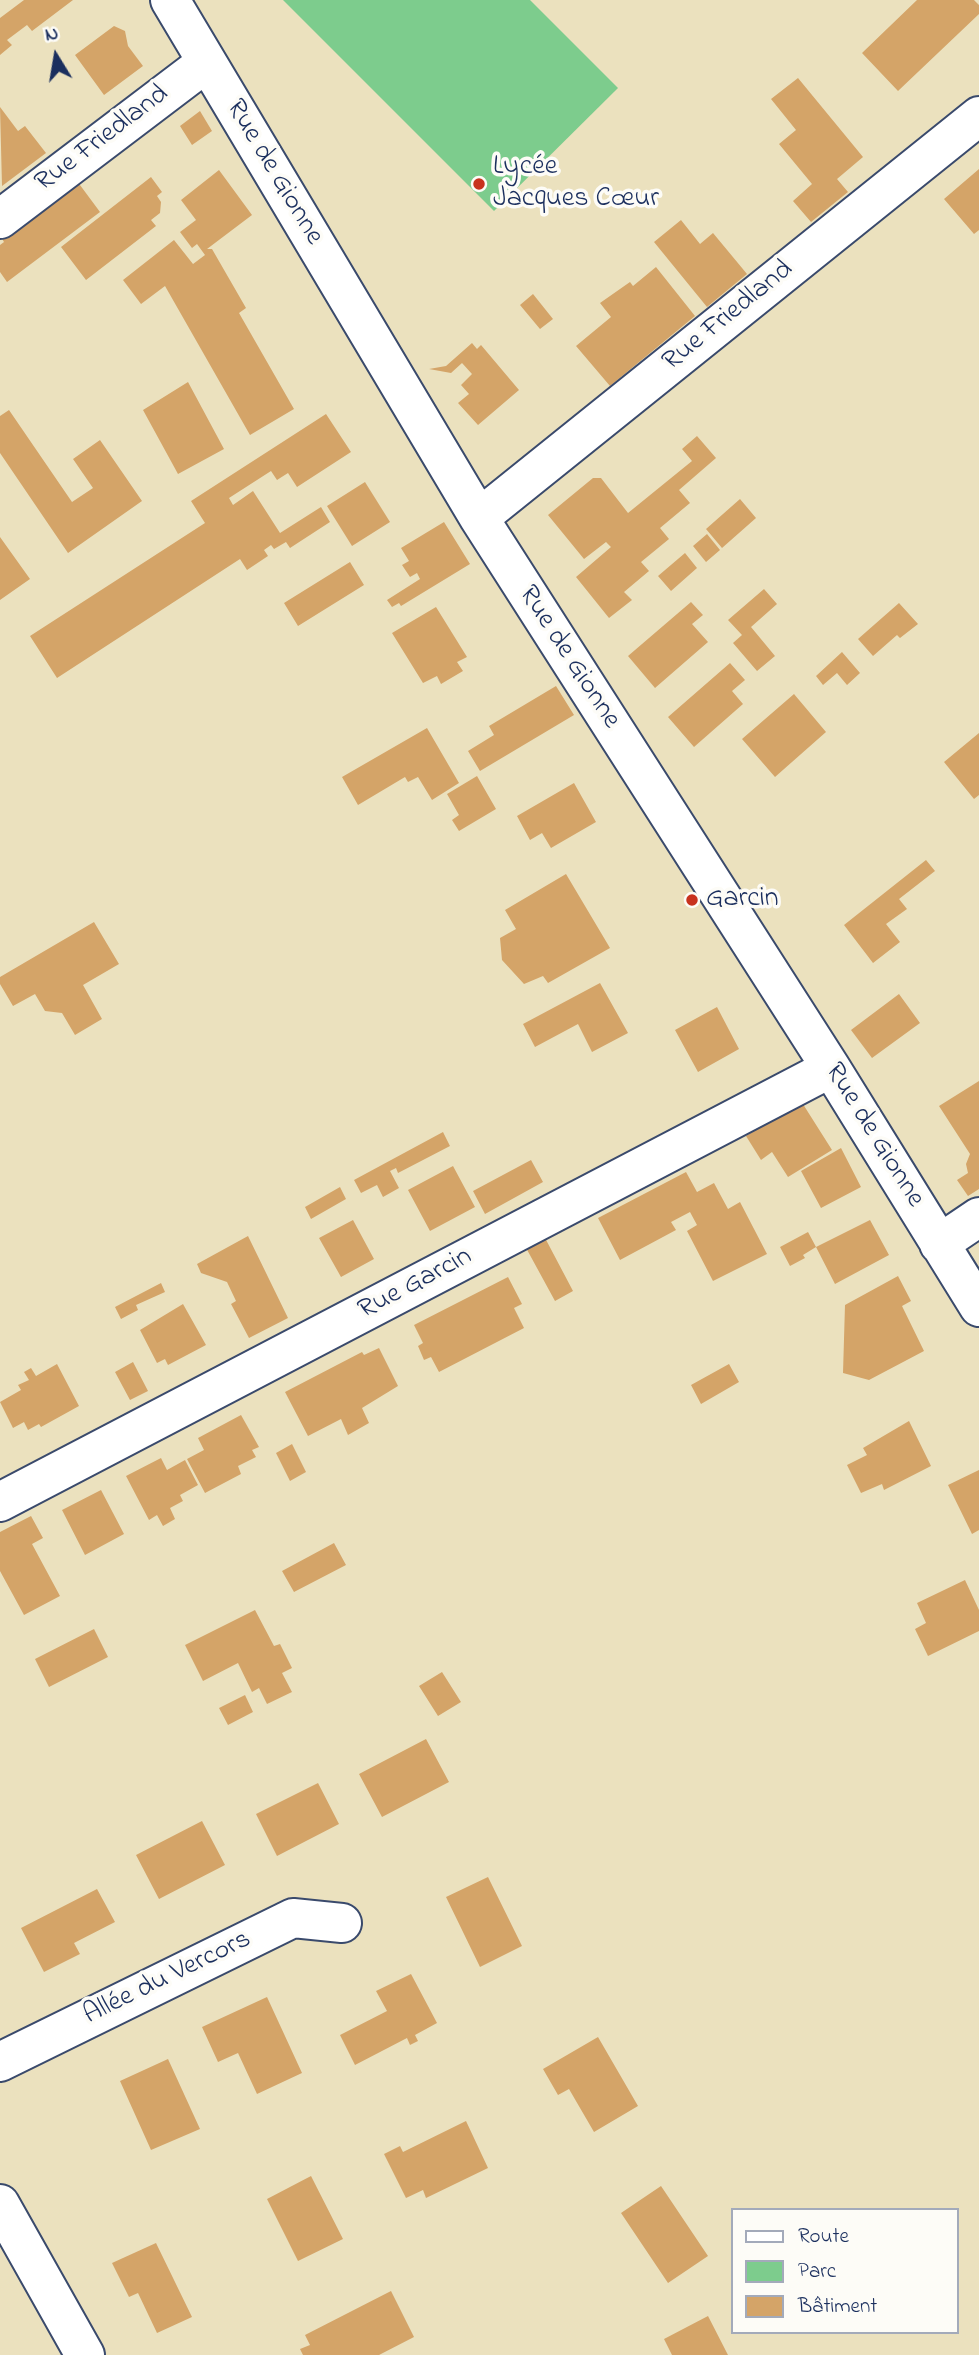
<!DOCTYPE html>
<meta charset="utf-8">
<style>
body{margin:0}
#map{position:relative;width:979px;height:2355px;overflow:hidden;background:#ebe1be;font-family:"Indie Flower",sans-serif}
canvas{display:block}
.legend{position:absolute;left:731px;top:2208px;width:228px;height:126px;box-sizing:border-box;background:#fdfcf7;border:2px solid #a3aaba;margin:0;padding:9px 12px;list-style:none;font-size:21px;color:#1b2f5e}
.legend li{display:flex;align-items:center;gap:14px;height:35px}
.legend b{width:35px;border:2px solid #a3aaba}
.north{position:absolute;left:21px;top:21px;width:70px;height:70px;-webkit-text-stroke:5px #fdfcf7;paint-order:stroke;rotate:349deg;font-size:19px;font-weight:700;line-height:28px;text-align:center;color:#1b2f5e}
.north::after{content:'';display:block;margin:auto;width:24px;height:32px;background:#1b2f5e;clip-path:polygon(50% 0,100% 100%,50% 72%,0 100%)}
</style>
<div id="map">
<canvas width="979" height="2355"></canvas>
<ul class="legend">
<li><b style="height:9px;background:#fff"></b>Route</li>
<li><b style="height:19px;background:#7dcc8d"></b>Parc</li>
<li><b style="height:19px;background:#d4a468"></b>Bâtiment</li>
</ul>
<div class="north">N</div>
</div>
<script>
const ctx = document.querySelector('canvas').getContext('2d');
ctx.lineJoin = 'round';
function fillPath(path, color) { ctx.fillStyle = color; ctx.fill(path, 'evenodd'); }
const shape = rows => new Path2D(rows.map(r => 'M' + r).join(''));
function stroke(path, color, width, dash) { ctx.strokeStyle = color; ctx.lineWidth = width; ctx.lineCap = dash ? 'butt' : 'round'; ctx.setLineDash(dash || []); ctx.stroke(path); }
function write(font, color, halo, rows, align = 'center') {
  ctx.font = font + ' "Indie Flower",sans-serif'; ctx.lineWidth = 7; ctx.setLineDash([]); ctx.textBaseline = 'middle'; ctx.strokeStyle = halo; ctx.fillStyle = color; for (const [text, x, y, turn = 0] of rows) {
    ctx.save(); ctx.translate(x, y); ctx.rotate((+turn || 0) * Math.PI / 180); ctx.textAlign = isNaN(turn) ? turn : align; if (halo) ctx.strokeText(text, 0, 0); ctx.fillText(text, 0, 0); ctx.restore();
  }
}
fillPath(shape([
 [283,0,530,0,618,88,494,211]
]), '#7dcc8d');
fillPath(shape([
 [24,0,73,0,32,31,27,25,7,40,12,45,0,55,0,18],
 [917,0,974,0,979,5,979,14,898,91,862,53],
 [114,26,125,31,128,46,143,66,104,95,75,55],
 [798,78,863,157,837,179,848,192,811,222,793,201,812,184,779,144,796,130,771,99],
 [0,107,18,131,25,126,46,153,2,186],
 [200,111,212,131,192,145,180,126],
 [979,169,979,230,974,234,944,199],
 [219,170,252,215,207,249,212,249,246,308,239,313,294,409,250,435,165,286,141,304,123,280,174,240,193,264,205,255,197,244,192,248,180,232,196,220,181,200],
 [151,177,162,192,157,196,161,202,160,213,151,220,156,226,86,280,61,247],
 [77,181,100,212,7,282,0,272,0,245,4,242,1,237],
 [681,220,700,244,713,233,747,274,707,307,654,242],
 [656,267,695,316,610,386,576,346,611,317,600,303,630,282,633,286],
 [533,294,553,319,540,329,520,305],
 [472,343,477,349,481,345,519,390,478,425,458,403,469,394,461,385,472,374,462,363,451,373,429,369,446,366],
 [188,382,224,449,178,474,143,410],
 [9,410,72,502,93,488,73,459,100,440,142,501,68,553,0,453,0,416],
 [326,414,351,452,297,487,288,473,277,480,271,471,229,498,233,505,253,491,280,533,321,507,330,522,290,548,286,542,274,549,271,545,264,550,268,556,247,570,240,559,57,678,30,636,205,523,191,501],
 [697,436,716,458,679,490,690,503,660,528,669,539,641,562,649,571,624,592,632,600,609,618,576,577,611,547,606,542,584,559,548,515,593,478,601,478,628,513,692,461,682,449],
 [365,482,390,522,352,546,327,506],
 [740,499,756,518,722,548,706,529],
 [444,522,470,564,401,606,399,603,392,607,387,600,420,579,417,573,410,577,402,565,409,561,401,548],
 [707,534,720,550,706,562,693,546],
 [0,537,30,579,0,600],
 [685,553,697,568,671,591,658,576],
 [350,562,364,585,298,626,284,603],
 [764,589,777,604,751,627,775,656,757,671,733,643,742,635,728,620],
 [691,602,703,615,692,624,708,642,655,688,628,656],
 [899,603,918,624,900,638,897,635,873,656,858,639],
 [436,607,467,657,457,662,463,671,441,684,437,676,423,683,392,633],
 [842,652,860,673,847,685,837,673,823,685,816,676],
 [730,663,745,680,732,691,743,704,694,747,668,717],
 [556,686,574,715,480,771,468,751,494,735,489,726],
 [794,694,826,732,775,777,742,739],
 [427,728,459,783,432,800,418,777,408,782,405,777,358,805,342,777],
 [979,733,979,795,974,799,944,762],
 [477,776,496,809,459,831,452,820,459,815,447,794],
 [574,783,596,822,551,848,542,833,530,840,517,816],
 [926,860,935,871,899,899,907,909,886,924,900,942,873,963,844,925],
 [566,874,610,948,548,983,543,976,524,984,502,960,500,938,516,929,505,910],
 [94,922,119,964,83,985,102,1019,75,1035,62,1013,45,1011,35,994,13,1006,0,984,0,977],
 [600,983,628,1033,592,1052,578,1024,535,1047,523,1024],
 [899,994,920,1023,872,1058,851,1030],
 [717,1007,739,1049,698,1072,675,1030],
 [979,1081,979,1189,968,1196,957,1180,968,1173,966,1164,970,1154,939,1106],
 [801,1101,832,1150,788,1177,772,1152,761,1160,746,1136],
 [443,1132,450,1146,398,1173,396,1168,390,1171,399,1188,383,1197,377,1185,361,1193,354,1180],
 [841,1148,861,1187,821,1208,801,1171],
 [531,1160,543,1182,485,1214,473,1191],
 [453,1166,475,1207,430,1231,408,1190],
 [686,1172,697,1192,714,1183,728,1209,740,1202,767,1254,713,1281,687,1231,697,1225,690,1212,671,1222,676,1230,620,1260,598,1218],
 [340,1187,346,1199,311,1219,305,1207],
 [353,1220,374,1259,341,1277,319,1238],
 [870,1220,889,1255,835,1284,816,1247],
 [808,1232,816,1247,803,1255,805,1258,790,1266,780,1247],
 [248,1236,288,1318,249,1338,231,1304,236,1301,227,1282,201,1273,197,1264],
 [544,1236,573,1291,555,1301,525,1246],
 [898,1276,911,1301,902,1306,924,1351,869,1380,843,1373,845,1305],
 [508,1277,522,1304,514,1308,524,1328,439,1372,431,1357,424,1360,418,1346,423,1343,414,1325],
 [161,1283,165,1292,136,1305,138,1310,121,1319,115,1307],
 [183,1304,206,1345,168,1365,165,1359,157,1363,140,1330],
 [379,1348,398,1386,362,1408,369,1423,348,1435,341,1419,308,1436,285,1392,362,1352,364,1355],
 [133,1362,148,1391,130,1400,115,1372],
 [57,1364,79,1406,41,1427,39,1424,28,1430,24,1422,13,1428,0,1402,21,1390,18,1385,29,1380,24,1372,31,1368,36,1376],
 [729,1364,739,1382,701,1404,691,1385],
 [241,1415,259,1447,252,1450,256,1457,238,1466,241,1474,205,1493,187,1459,204,1450,198,1438],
 [909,1421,931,1466,884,1490,882,1484,861,1493,847,1465,867,1455,863,1448],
 [292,1444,306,1472,290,1481,276,1453],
 [161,1458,167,1470,185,1460,198,1485,180,1495,183,1501,170,1508,175,1519,163,1526,157,1515,149,1520,126,1476],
 [979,1470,979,1530,972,1534,948,1485],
 [101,1490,124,1534,85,1555,62,1510],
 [31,1516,43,1538,32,1544,60,1596,24,1615,0,1571,0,1532],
 [334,1543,346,1565,294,1592,282,1571],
 [965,1580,979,1610,979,1631,928,1656,915,1629,926,1623,917,1603],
 [255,1610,274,1646,280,1644,292,1668,282,1673,292,1692,267,1704,259,1688,252,1692,238,1663,203,1681,185,1645],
 [94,1629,108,1657,49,1687,35,1659],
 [442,1672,461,1702,438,1716,419,1686],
 [245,1695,253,1712,228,1725,219,1708],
 [426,1739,449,1782,382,1817,359,1774],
 [318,1783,339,1824,277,1856,256,1814],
 [202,1821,225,1865,159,1899,136,1855],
 [488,1877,522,1946,480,1967,446,1897],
 [97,1889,115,1922,74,1943,80,1954,44,1972,21,1928],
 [411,1974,437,2023,415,2035,418,2041,410,2045,407,2038,355,2065,340,2035,387,2011,376,1991],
 [267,1997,302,2073,257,2094,238,2053,218,2062,202,2027],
 [598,2037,638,2106,594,2132,569,2089,558,2095,543,2069],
 [168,2059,200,2129,151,2150,120,2081],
 [466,2121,488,2168,426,2198,423,2190,406,2198,384,2154,400,2146,403,2152],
 [311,2176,343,2239,298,2261,267,2199],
 [661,2186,708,2256,668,2283,621,2213],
 [156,2243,192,2317,157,2333,138,2293,129,2297,112,2263],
 [391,2291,414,2337,379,2355,303,2355,300,2349,310,2345,305,2335],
 [708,2316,728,2355,672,2355,664,2339]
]), '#d4a468');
const minor = shape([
 [170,0,479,518,831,1068,979,1307],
 [0,219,207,62],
 [479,518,979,116],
 [939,1244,979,1217],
 [0,1502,831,1068],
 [0,2062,293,1918,342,1923],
 [0,2204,85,2355]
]);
stroke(minor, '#3a4a6c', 42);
stroke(minor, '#fff', 38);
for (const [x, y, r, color] of [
 [479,184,7,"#c8321e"],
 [692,900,7,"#c8321e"]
]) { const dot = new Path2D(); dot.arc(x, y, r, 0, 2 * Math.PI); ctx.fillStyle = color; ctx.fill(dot); stroke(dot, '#fdfcf7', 2.5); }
write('28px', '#1b2f5e', '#fdfcf7', [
 ["Rue Friedland",103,140,-37],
 ["Rue de Gionne",273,173,59],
 ["Rue Friedland",729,317,-39],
 ["Rue de Gionne",568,658,57],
 ["Rue de Gionne",873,1136,58],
 ["Rue Garcin",416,1285,-28],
 ["Allée du Vercors",168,1979,-26]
]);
write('28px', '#1b2f5e', '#fdfcf7', [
 ["Lycée",493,168],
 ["Jacques Cœur",493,200],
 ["Garcin",706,900]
], 'left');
</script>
